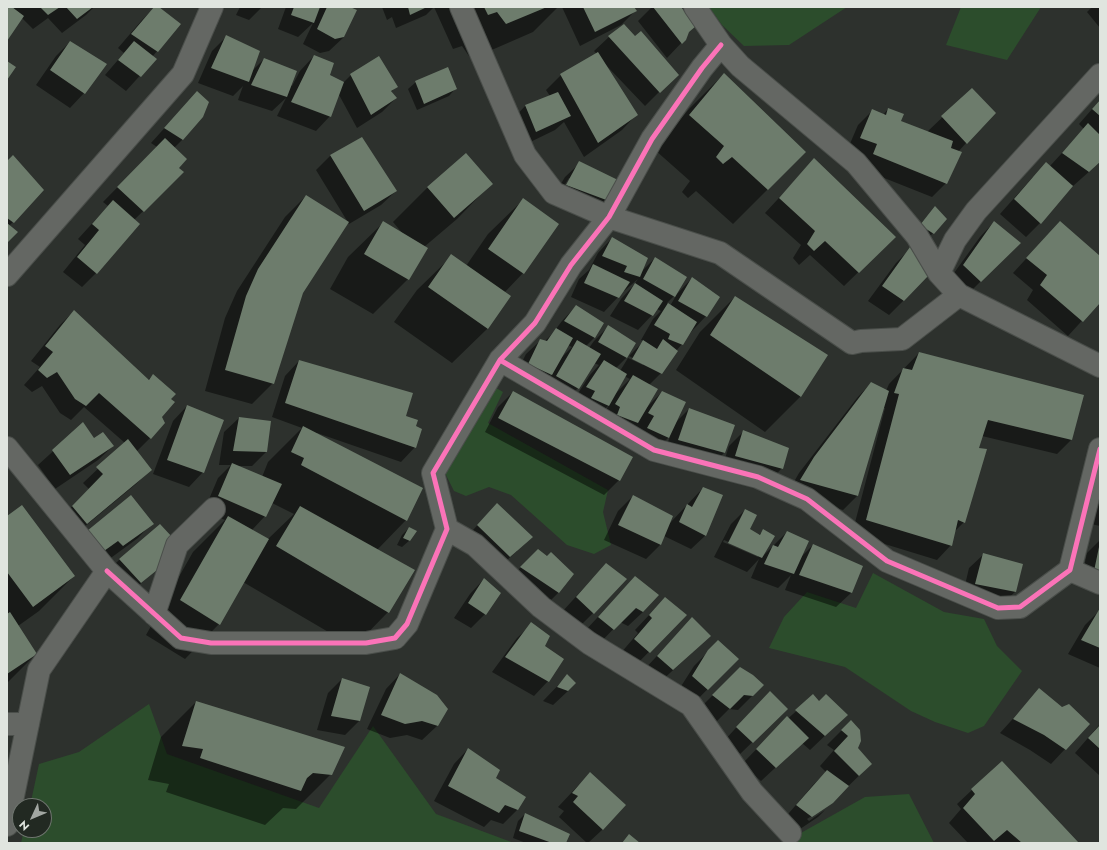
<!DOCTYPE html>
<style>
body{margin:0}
#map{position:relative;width:1107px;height:850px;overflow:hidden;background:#2d312d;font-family:Jost,sans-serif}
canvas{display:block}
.frame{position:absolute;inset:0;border:8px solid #e0e5df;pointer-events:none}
.north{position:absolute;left:12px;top:798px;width:40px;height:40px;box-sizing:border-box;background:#222922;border:1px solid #6e746e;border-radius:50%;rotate:226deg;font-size:11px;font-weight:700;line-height:16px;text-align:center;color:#e0e5df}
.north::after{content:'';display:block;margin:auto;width:14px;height:18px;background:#a1a6a1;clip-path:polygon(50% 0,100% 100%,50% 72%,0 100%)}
</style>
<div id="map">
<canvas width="1107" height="850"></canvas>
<div class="frame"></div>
<div class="north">N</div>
</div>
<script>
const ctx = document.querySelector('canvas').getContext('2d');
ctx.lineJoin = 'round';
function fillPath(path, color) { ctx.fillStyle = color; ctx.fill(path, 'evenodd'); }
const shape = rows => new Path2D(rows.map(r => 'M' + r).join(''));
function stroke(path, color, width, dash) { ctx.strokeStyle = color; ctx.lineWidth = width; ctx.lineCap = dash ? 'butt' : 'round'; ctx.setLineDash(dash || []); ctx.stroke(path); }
fillPath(shape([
 [709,7,847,7,789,45,744,46,722,25],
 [961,7,1041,7,1007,60,946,45],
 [493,386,503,392,488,423,608,490,603,512,611,545,594,554,567,545,511,495,489,487,466,496,454,491,444,471],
 [873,573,944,612,984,619,997,646,1022,671,984,726,968,733,935,722,911,711,845,667,769,648,784,617,807,592,856,608],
 [149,704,167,754,319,808,373,726,436,814,514,843,21,843,24,830,44,830,44,806,30,806,39,764,79,752],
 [909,794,934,843,783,843,865,797]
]), '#2c4d2c');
fillPath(shape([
 [7,7,94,7,86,15,62,33,48,18,33,29,22,18,7,39],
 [155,7,158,7,180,24,152,57,155,59,126,91,105,75,124,53,118,48,142,20],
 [240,7,262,7,249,20,236,15],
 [286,7,347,7,344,37,329,51,320,53,303,44,313,23,298,37,278,29],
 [382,7,558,7,533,32,471,59,462,46,453,49,434,7,426,15,396,28,392,17,387,20],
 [562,7,633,7,635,11,621,25,580,46],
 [652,7,679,7,687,33,685,39,667,58,638,21],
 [1092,7,1100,7,1100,28,1087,12],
 [624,26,635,37,677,74,645,106,605,64,636,115,622,130,584,157,564,122,555,130,522,146,512,120,526,105,550,96,546,90,561,75,597,54,594,51,609,37],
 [227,36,252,71,264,59,292,86,300,71,314,56,328,75,343,83,351,75,397,86,391,92,396,98,382,112,357,128,338,93,330,116,316,131,277,116,286,98,272,111,238,100,243,86,233,96,198,83,212,51],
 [70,42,84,93,70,108,36,85,56,56],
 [724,74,805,152,733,224,696,191,688,198,682,192,690,181,655,150,689,109],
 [416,82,456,88,449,96,417,110,408,89],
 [972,89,966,143,958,152,946,183,932,197,859,168,846,153,858,125,873,110,883,115,888,109,900,121,927,132],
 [197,92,182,140,174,148,177,169,182,173,134,220,96,273,82,287,63,272,85,245,78,239,108,206,103,202,157,147,151,143],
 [1100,100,1100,162,1073,186,1072,185,1040,223,1026,237,1000,214,1032,178,1050,166,1084,129,1079,124],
 [331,155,396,191,381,205,349,224,316,170],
 [814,160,880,251,844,286,810,255,799,265,793,258,801,245,765,213],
 [7,162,43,190,9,226,7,241],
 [580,163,608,200,593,215,552,199,565,177],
 [569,178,571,178,564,190,562,189],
 [491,184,457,219,424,247,408,279,373,314,330,289,348,257,383,223,403,234,393,222,428,187],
 [306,196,273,383,252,404,205,391,225,318,237,291,285,217],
 [523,200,523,273,504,293,509,297,487,329,452,363,394,322,417,290,452,256,466,266,488,234],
 [935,208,933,233,926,240,913,232],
 [994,222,1019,243,966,296,949,280,980,237],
 [1046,237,1100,257,1100,301,1068,336,1027,300,1033,290,1013,273],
 [612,238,640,273,655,258,675,295,667,303,670,306,677,294,692,278,706,316,692,331,682,344,676,351,661,373,649,385,646,408,662,392,676,422,689,409,733,425,724,453,710,467,664,454,670,436,654,452,601,419,609,405,594,420,573,401,590,375,599,365,594,363,578,388,564,402,542,391,552,373,536,388,514,378,526,354,541,340,545,341,552,334,562,321,576,306,602,323,594,338,586,346,589,348,594,341,608,327,627,357,616,368,620,371,628,358,643,365,643,364,639,361,629,356,644,341,641,340,653,319,661,311,657,309,652,315,638,330,610,316,621,299,633,286,638,279,624,291,623,291,618,297,604,312,571,297,579,279,589,270,598,253],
 [568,345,572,347,561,358],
 [624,376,630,379,615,394],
 [910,249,904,300,889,315,868,301,896,263],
 [735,297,827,356,800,397,765,432,676,370,700,332],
 [74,311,148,380,153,375,169,399,150,438,136,452,150,470,136,484,72,537,58,521,89,489,83,483,125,443,84,407,71,420,60,413,42,386,32,392,24,385,40,367,31,361,60,325],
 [919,353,1071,440,1057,454,982,436,978,449,964,522,954,532,951,545,937,560,852,534,885,408,883,408,857,496,843,510,787,494,799,473,857,398,871,383,886,391,889,384],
 [299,361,405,416,415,426,415,447,401,462,317,433,317,434,406,520,377,550,388,612,354,647,243,582,219,624,185,659,146,635,193,552,225,520,204,511,218,478,231,465,219,465,224,432,239,418,266,452,252,466,237,466,262,477,268,462,302,428,272,417,285,376],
 [272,503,294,514,268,539,252,530,265,516],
 [513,392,619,480,604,495,485,432,498,407],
 [187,406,203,472,189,487,153,474,173,421],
 [83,424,94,439,113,446,98,460,55,489,38,465],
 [743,432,782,468,768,483,721,471,729,446],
 [703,488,706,535,691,549,664,536,660,545,646,559,604,540,618,511,633,496,670,523],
 [1100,493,1100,526,1091,524],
 [745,510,748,529,759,535,764,530,762,557,787,532,801,557,813,545,862,567,851,593,836,607,785,590,791,575,778,588,751,578,759,559,747,572,714,557,731,524],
 [724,540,758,555,758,557,723,542],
 [7,517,74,576,39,611,18,626,36,654,7,683],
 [483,519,517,551,495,571,464,540],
 [152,523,138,538,108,560,74,546],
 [409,528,410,540,402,547,397,545,402,535],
 [1100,540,1100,590,1080,585,1087,553],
 [538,550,573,574,558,593,544,607,506,582],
 [984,554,1015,592,1000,606,962,598,969,568],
 [120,559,161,565,126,597,105,574],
 [635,577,643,612,628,626,620,622,599,644,584,632],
 [484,579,485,614,471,628,454,618,470,594],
 [592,579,593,613,579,627,562,612],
 [1100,610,1100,668,1068,654,1085,625],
 [651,613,685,615,634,667,620,654,638,633,635,630],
 [692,618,695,650,658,684,643,671],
 [532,624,544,646,548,681,534,696,492,672,517,638],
 [718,642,737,659,693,704,678,691,694,666],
 [740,668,763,685,738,710,729,709,715,723,698,710],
 [400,674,447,709,437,726,422,740,407,735,390,738,367,729,386,689],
 [567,676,568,691,553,705,543,701],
 [342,679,360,720,345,735,317,730,328,693],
 [1039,690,1062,709,1065,749,1051,764,1030,750,1000,733],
 [813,696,832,729,810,750,802,743,761,781,742,764,773,732],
 [196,702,331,774,296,809,283,808,265,825,166,792,169,784,148,780,161,737],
 [756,706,772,723,738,756,723,742],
 [851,721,856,748,871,764,831,803,807,819,809,821,825,810,818,817,797,831,783,820,813,785,826,772,820,766,834,750,827,745],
 [1100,724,1100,774,1099,775,1075,753],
 [468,749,495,778,517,810,503,824,491,820,484,827,434,801,454,764],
 [1002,762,1077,843,968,843,949,823,961,809,957,804],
 [590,773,625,805,602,830,588,843,587,843,559,817,564,811,558,807],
 [525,814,565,843,526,843,513,838,518,821]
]), '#0007');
fillPath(shape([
 [7,7,12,7,24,16,7,41],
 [40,7,60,7,48,15],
 [66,7,93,7,77,19],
 [154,7,159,7,181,24,158,52,131,34],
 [294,7,320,7,314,23,291,15],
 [327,7,350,7,357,10,344,37,335,39,317,29],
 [408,7,427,7,410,15],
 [484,7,547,7,506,24,497,12,488,15],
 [583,7,634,7,637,11,595,32],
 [653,7,681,7,696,26,689,32,686,40,682,44],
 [624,24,635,36,641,31,679,75,660,93,608,36],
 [226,35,260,51,249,82,211,68],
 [70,41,107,64,85,94,50,70],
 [134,41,157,59,141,77,118,60],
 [598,52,638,115,598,143,560,74],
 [314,55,334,63,330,75,344,82,331,117,291,102],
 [379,56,398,87,391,91,397,98,371,115,350,74],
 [264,58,297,71,287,97,251,85],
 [7,61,16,67,7,80],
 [448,67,457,89,424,104,415,81],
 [724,73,806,152,768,190,732,157,723,164,716,157,724,146,689,115],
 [972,88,996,113,967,144,941,116],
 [197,91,209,102,203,117,183,140,164,128],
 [558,92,571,116,536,132,525,105],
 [1100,100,1100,116,1092,109],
 [888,108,904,114,901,121,953,141,951,148,962,152,947,184,873,154,877,144,860,138,872,109,886,115],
 [1088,123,1100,135,1100,162,1089,172,1062,153],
 [362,137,397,191,364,211,330,155],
 [165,138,187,159,179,168,184,172,144,212,117,187],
 [466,153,493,184,454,218,427,187],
 [13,155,44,190,14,223,7,218,7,161],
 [814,158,896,237,859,273,825,241,814,251,807,244,815,231,779,198],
 [579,161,618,180,609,201,566,185],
 [1046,162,1073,186,1041,224,1014,199],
 [306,195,349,222,303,293,274,384,225,370,246,296,258,269],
 [523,198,559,224,524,274,488,249],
 [113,200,140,224,97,274,77,257,99,230,92,224],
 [935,206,947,219,934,234,920,225],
 [383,221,428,248,409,280,364,254],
 [994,221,1021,243,981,282,963,265],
 [1060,221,1100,256,1100,303,1083,322,1040,285,1047,275,1026,258],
 [7,223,18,232,7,243],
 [612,237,648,258,640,277,624,272,627,266,602,256],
 [910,247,929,275,904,301,882,286],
 [451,254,511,296,488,329,428,287],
 [655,257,687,277,675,297,643,279],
 [593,264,630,282,619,298,584,283],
 [692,277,720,297,707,317,678,301],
 [635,283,663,301,653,316,624,301],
 [735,296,828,355,801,397,710,335],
 [668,303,697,322,683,345,668,339,670,334,654,325],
 [576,305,604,323,595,338,564,321],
 [74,310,149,380,153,374,176,394,171,399,175,402,162,417,165,423,151,439,99,393,86,406,75,399,57,372,47,378,38,370,53,352,45,346],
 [608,325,636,343,627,358,598,342],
 [556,328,573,338,552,375,528,364,540,339,547,341],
 [663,339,678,351,662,374,632,359,643,340,657,349],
 [577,340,601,354,579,389,556,376],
 [919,352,1084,395,1072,440,988,420,979,448,987,449,965,523,958,520,952,546,866,520,899,394,894,393,903,368,912,370],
 [299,360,413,393,406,416,418,420,416,426,422,429,416,448,285,403],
 [604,360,627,374,609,406,591,398,595,391,586,387],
 [633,375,658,389,638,423,617,415,620,407,615,404],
 [871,382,889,391,858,496,800,480,814,457],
 [513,391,633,457,620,481,498,418],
 [662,391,686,402,669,438,647,428,654,416,648,413],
 [187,405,224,420,204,473,167,460],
 [689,408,735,425,725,453,678,440],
 [239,417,271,421,267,452,233,451],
 [83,422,94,438,103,432,114,446,70,475,52,450],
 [303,426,423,488,407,521,301,465,304,458,291,452],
 [743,430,789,448,783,469,735,456],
 [128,439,152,470,87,524,72,506,103,474,96,467],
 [232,463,282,484,266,517,218,496],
 [703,487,723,495,706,536,679,522,687,504,692,507],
 [131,495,154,524,123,546,118,541,104,551,87,531],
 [633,495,673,516,661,545,618,525],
 [497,503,533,537,510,557,477,525],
 [22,505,75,576,33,607,7,572,7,516],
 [300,506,415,570,389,613,276,546],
 [745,509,757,515,750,529,760,535,763,529,775,536,762,558,728,543],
 [228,516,269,539,220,625,180,600],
 [160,524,173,538,162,566,141,583,119,559],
 [409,527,417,531,410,541,403,538],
 [787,531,809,541,794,574,764,564,773,545,778,547],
 [813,544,863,566,852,593,799,575],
 [1099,547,1100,548,1100,572,1094,571],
 [538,549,547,556,551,552,574,574,559,593,520,567],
 [983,553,1023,564,1016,592,975,584],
 [606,563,627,579,594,614,576,597],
 [635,576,659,595,643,612,636,608,614,630,598,617],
 [484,578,501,593,486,615,468,603],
 [665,597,687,615,650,653,634,639,652,618,649,615],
 [1100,608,1100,648,1081,640],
 [10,612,37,654,7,674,7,614],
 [692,617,711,636,673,670,657,656],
 [531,622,550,636,545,646,564,659,549,682,505,657],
 [718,640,739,659,708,690,692,676,708,650],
 [740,667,753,675,764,685,753,696,744,695,730,709,712,695],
 [400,673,437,695,448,709,438,726,422,721,405,724,381,715],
 [567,674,576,683,568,691,557,687],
 [342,678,370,687,360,721,331,716],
 [1039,688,1062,707,1069,704,1090,724,1066,750,1044,735,1013,719],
 [770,691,788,709,753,743,736,727],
 [813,694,819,701,826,694,848,715,825,736,795,710],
 [196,701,345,747,332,775,313,773,307,778,301,791,200,758,203,749,182,746],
 [787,716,809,738,776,768,756,749],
 [851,720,860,730,861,741,858,748,872,764,859,776,834,751,848,736,841,730],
 [1100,725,1100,749,1088,738],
 [468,748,500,770,496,778,526,797,518,810,505,805,499,813,448,786],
 [1002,761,1079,843,1022,843,1007,830,994,841,963,808,975,794,971,789],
 [827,770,849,786,833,803,812,817,796,805],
 [590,772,626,805,603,830,573,802,578,796,572,793],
 [525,813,570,834,566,843,552,843,519,831],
 [629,834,640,843,622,843]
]), '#6d7c6c');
const minor = shape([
 [461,7,525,155,554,193,609,217,720,253,852,343,861,341,902,339,959,295],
 [695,7,721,45,740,66,856,163,917,236,939,273,959,295,1100,366],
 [939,273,955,240,976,211,1100,75],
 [7,275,183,74,212,7],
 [500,360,654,450,758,477,807,499,887,561,998,608,1020,607,1070,570,1100,449],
 [7,448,107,571,39,670,7,825],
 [447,529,475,545,541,607,589,643,691,705,752,792,790,833],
 [1070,570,1100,583],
 [107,571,181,638,211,643,366,643,395,638,407,624,447,529,433,473,500,360,535,323,571,265,609,217,652,139,702,68,721,45],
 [154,614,177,545,214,509],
 [7,724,28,724]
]);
stroke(minor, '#4a4e4a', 24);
stroke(minor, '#646763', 22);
stroke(shape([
 [500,360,654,450,758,477,807,499,887,561,998,608,1020,607,1070,570,1100,449],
 [107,571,181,638,211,643,366,643,395,638,407,624,447,529,433,473,500,360,535,323,571,265,609,217,652,139,702,68,721,45]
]), '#fb73b8', 5);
</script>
